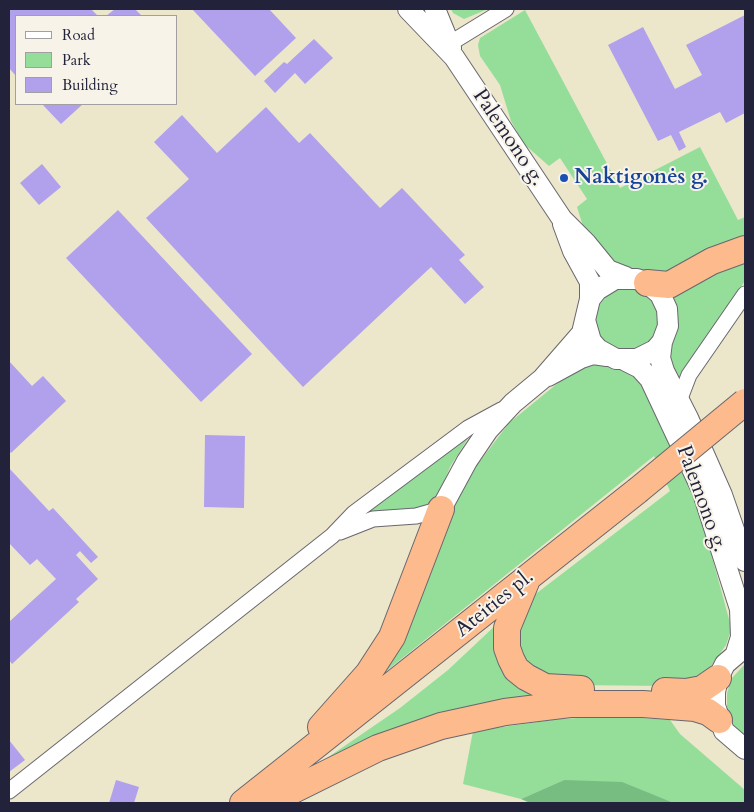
<!DOCTYPE html>
<meta charset="utf-8">
<style>
body{margin:0}
#map{position:relative;width:754px;height:812px;overflow:hidden;background:#ece6cb;font-family:Cardo,serif}
canvas{display:block}
.frame{position:absolute;inset:0;border:10px solid #22223b;pointer-events:none}
.legend{position:absolute;left:15px;top:15px;width:162px;height:90px;box-sizing:border-box;background:#f7f3e8;border:1px solid #a29fa3;margin:0;padding:6px 9px;list-style:none;font-size:15px;color:#22223b}
.legend li{display:flex;align-items:center;gap:10px;height:25px}
.legend b{width:25px;border:1px solid #a29fa3}
</style>
<div id="map">
<canvas width="754" height="812"></canvas>
<div class="frame"></div>
<ul class="legend">
<li><b style="height:6px;background:#fff"></b>Road</li>
<li><b style="height:14px;background:#94de9a"></b>Park</li>
<li><b style="height:14px;background:#b1a1ec"></b>Building</li>
</ul>
</div>
<script>
const ctx = document.querySelector('canvas').getContext('2d');
ctx.lineJoin = 'round';
function fillPath(path, color) { ctx.fillStyle = color; ctx.fill(path, 'evenodd'); }
const shape = rows => new Path2D(rows.map(r => 'M' + r).join(''));
function stroke(path, color, width, dash) { ctx.strokeStyle = color; ctx.lineWidth = width; ctx.lineCap = dash ? 'butt' : 'round'; ctx.setLineDash(dash || []); ctx.stroke(path); }
function write(font, color, halo, rows, align = 'center') {
  ctx.font = font + ' Cardo,serif'; ctx.lineWidth = 4; ctx.setLineDash([]); ctx.textBaseline = 'middle'; ctx.strokeStyle = halo; ctx.fillStyle = color; for (const [text, x, y, turn = 0] of rows) {
    ctx.save(); ctx.translate(x, y); ctx.rotate((+turn || 0) * Math.PI / 180); ctx.textAlign = isNaN(turn) ? turn : align; if (halo) ctx.strokeText(text, 0, 0); ctx.fillText(text, 0, 0); ctx.restore();
  }
}
fillPath(shape([
 [451,9,488,9,464,19,453,13],
 [525,10,620,188,700,147,738,220,745,217,745,242,669,278,614,269,583,226,577,207,587,199,560,158,549,166,524,144,511,121,500,85,480,56,478,45,480,38],
 [745,253,745,281,682,373,677,383,666,346,666,296],
 [612,288,635,288,646,294,653,303,657,314,657,326,653,337,646,346,635,352,602,346,590,314,594,303],
 [585,364,603,365,631,372,638,378,695,494,730,623,730,633,726,645,705,675,669,686,570,685,531,674,514,641,533,596,670,491,654,456,375,680,450,509,458,499,471,473,509,423,575,369],
 [470,435,450,467,434,506,356,519],
 [498,623,540,695,308,771,400,708,448,670],
 [745,664,745,738,732,724,727,710,727,693,732,678],
 [614,716,670,720,680,734,745,790,745,803,674,803,653,795,564,780,521,799,463,784,473,731,560,719]
]), '#94de9a');
fillPath(shape([
 [564,780,622,782,674,803,530,803,521,799]
]), '#77bd82');
fillPath(shape([
 [9,9,91,9,98,16,16,16,16,76,9,68],
 [115,9,135,9,142,16,106,16],
 [192,9,269,9,296,38,255,76],
 [745,15,745,113,726,123,720,112,679,132,686,147,679,151,671,135,658,141,608,45,643,27,675,89,702,75,686,45],
 [314,39,333,58,305,84,295,73,275,93,264,81,284,62,287,64],
 [42,104,83,104,61,124],
 [266,107,299,143,310,133,380,208,402,188,465,255,459,260,484,287,465,304,431,267,303,387,146,218,189,179,154,142,182,115,217,153],
 [42,164,61,187,39,205,20,183],
 [118,210,252,354,201,402,66,258],
 [9,361,32,386,43,376,66,401,11,453,9,451],
 [205,435,245,436,244,508,204,507],
 [9,468,49,511,53,508,98,557,91,563,80,551,76,555,98,579,76,599,79,602,12,664,9,660,9,622,56,579,37,559,30,565,9,543],
 [9,740,25,760,9,772],
 [116,780,139,787,134,803,109,803]
]), '#b1a1ec');
const minor = shape([
 [449,44,506,9],
 [679,401,689,375,745,294],
 [340,532,373,519,416,516,441,509],
 [9,791,332,536,354,513,468,428,501,410]
]);
const tertiary = shape([
 [408,9,454,57,562,219,586,243,608,270,626,277],
 [435,9,451,48],
 [563,224,573,251,590,282,590,299,585,320,591,341,598,349,616,359,637,359,655,350,662,342,668,326,667,309,660,294,647,283,637,279,615,279,597,290,590,299],
 [662,342,660,358,664,371,688,418,722,495,745,561],
 [626,361,640,368,650,379,702,490,740,609,741,637,736,653],
 [548,376,581,358,593,354,607,356],
 [441,509,467,461,488,430,513,403,542,379,582,333,585,320],
 [745,647,725,664,718,678,715,692,715,706,724,731,745,749]
]);
const trunk = shape([
 [647,283,669,285,712,261,745,249],
 [526,582,507,628,507,648,511,659,516,669,526,677,545,687,581,689],
 [665,691,686,692,702,689,718,678],
 [321,727,368,674,392,637,441,509],
 [243,803,637,491],
 [267,803,378,748,441,726,505,712,570,704,643,704,695,708,708,712,719,720]
]);
stroke(minor, '#69676d', 17);
stroke(tertiary, '#69676d', 22);
stroke(trunk, '#69676d', 28);
stroke(minor, '#fff', 15);
stroke(tertiary, '#fff', 20);
stroke(trunk, '#fcba8d', 26);
const trunkBridge = shape([
 [637,491,745,402]
]);
stroke(trunkBridge, '#69676d', 28, []);
stroke(trunkBridge, '#fcba8d', 26);
for (const [x, y, r, color] of [
 [564,178,5,"#1a4fb4"]
]) { const dot = new Path2D(); dot.arc(x, y, r, 0, 2 * Math.PI); ctx.fillStyle = color; ctx.fill(dot); stroke(dot, '#f7f3e8', 2); }
write('21px', '#22223b', '#f7f3e8', [
 ["Palemono g.",508,138,56],
 ["Palemono g.",701,499,70],
 ["Ateities pl.",495,604,-39]
]);
write('bold 21px', '#164399', '#f7f3e8', [
 ["Naktigonės g.",574,178]
], 'left');
</script>
